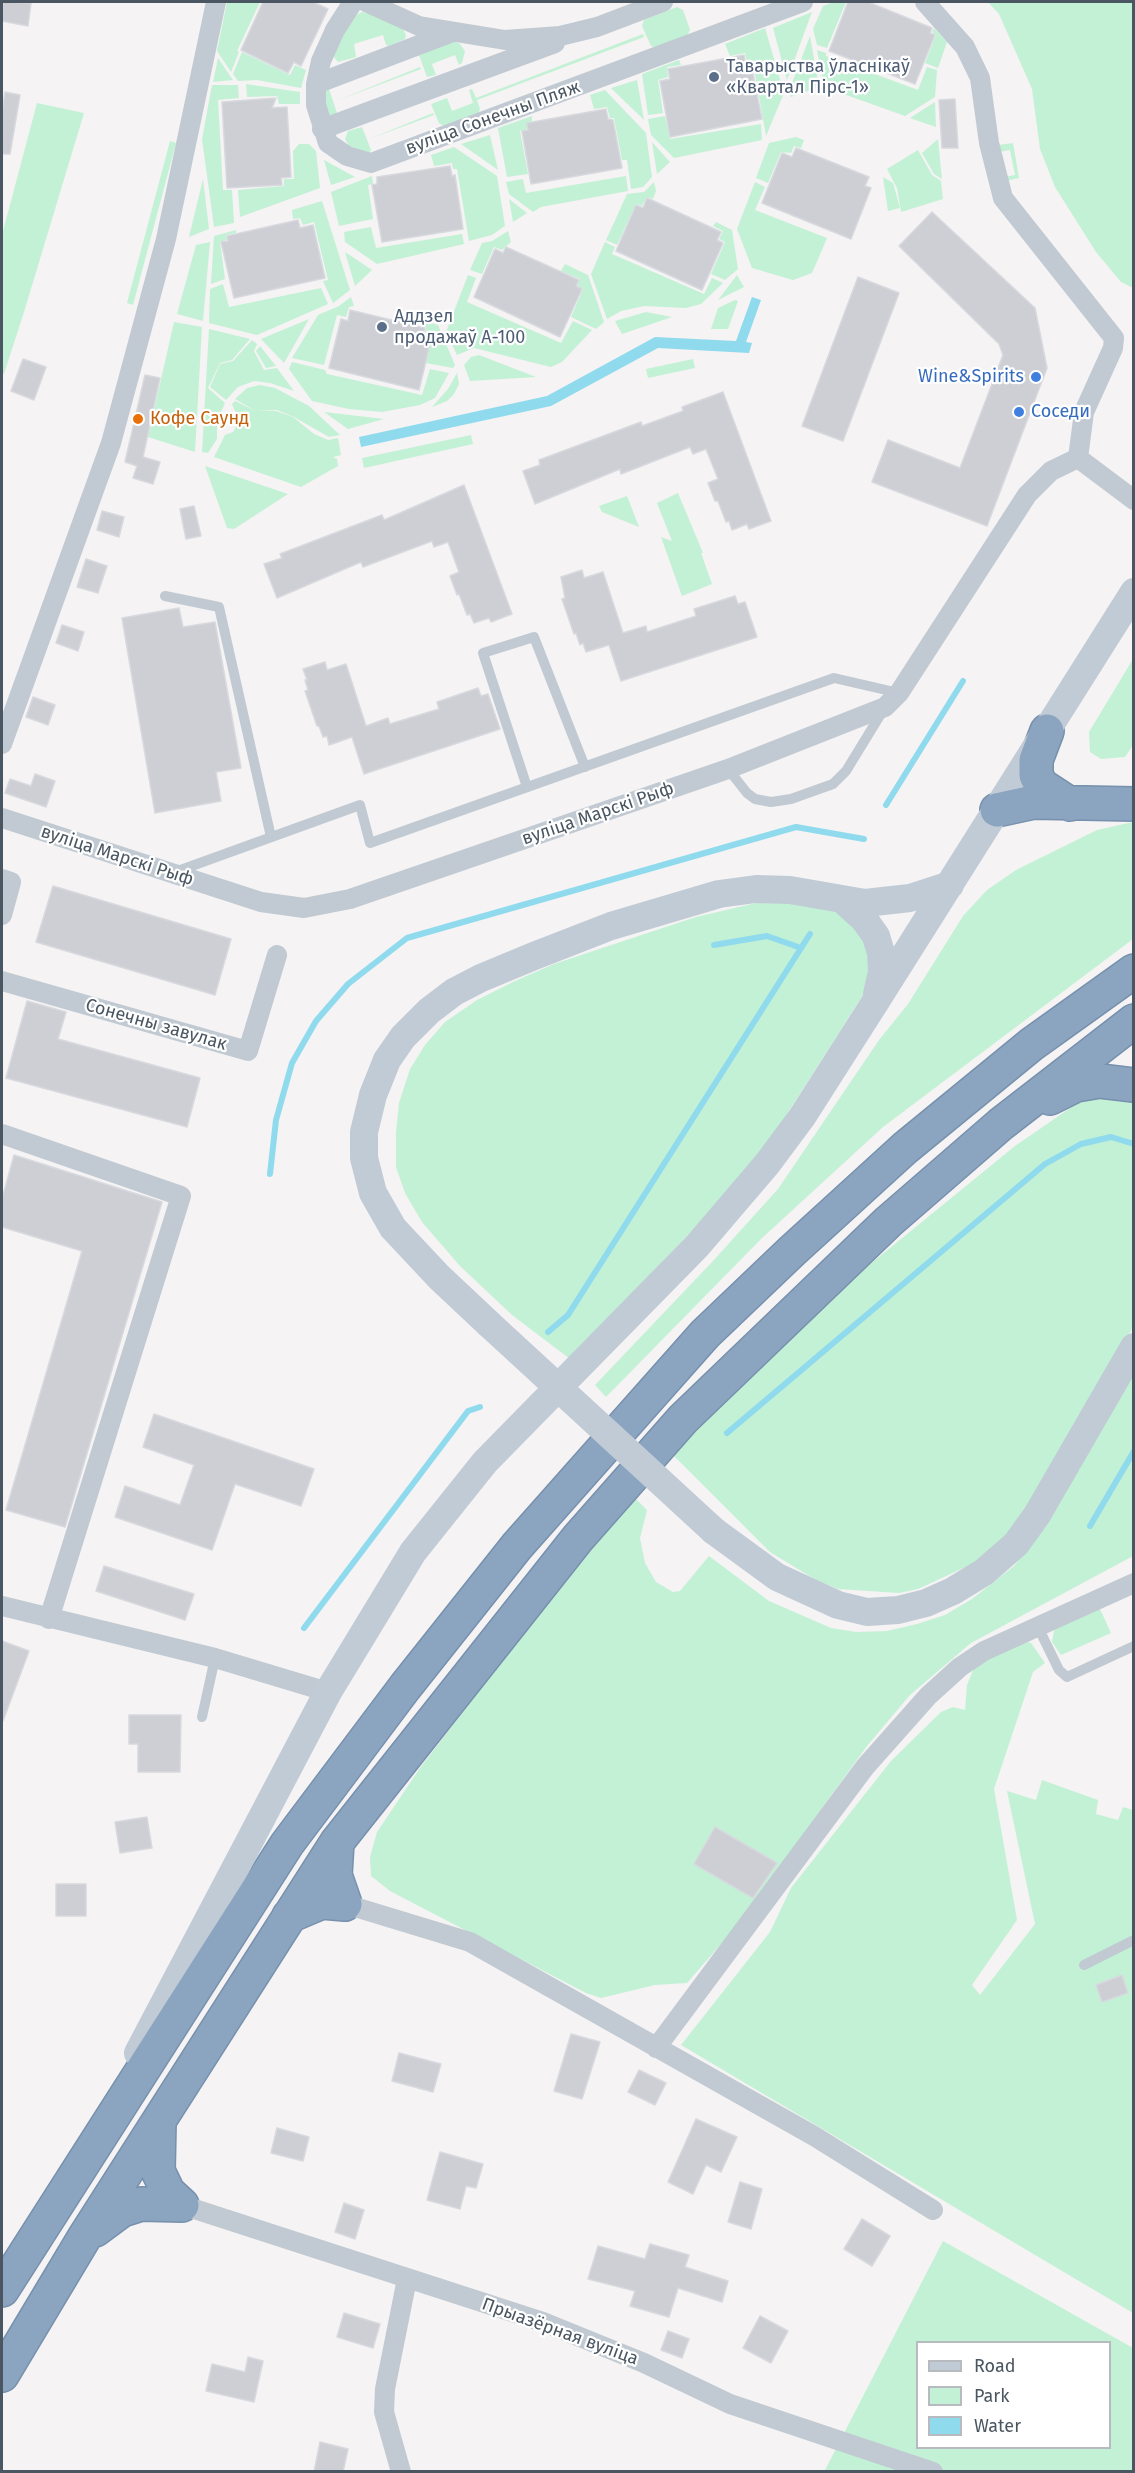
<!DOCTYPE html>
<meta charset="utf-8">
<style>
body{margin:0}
#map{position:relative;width:1135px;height:2473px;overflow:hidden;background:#f5f3f3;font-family:"Fira Sans",sans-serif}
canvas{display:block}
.frame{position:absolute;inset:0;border:3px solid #4a5661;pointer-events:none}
.legend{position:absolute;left:916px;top:2341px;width:195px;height:108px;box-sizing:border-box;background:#fff;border:2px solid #b7bbc0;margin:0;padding:8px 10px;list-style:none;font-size:18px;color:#4a5661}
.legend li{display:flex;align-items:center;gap:12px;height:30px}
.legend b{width:30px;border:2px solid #b7bbc0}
</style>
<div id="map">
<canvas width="1135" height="2473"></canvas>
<div class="frame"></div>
<ul class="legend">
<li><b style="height:8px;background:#c1cbd6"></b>Road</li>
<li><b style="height:16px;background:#c3f1d5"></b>Park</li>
<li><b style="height:16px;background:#90daee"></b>Water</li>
</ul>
</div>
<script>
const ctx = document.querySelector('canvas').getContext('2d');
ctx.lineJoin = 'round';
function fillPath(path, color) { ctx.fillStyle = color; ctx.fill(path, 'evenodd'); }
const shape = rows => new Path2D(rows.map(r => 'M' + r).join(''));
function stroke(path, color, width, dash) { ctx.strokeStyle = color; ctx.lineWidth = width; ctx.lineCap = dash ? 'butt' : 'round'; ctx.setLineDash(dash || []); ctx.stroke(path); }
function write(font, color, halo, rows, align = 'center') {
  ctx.font = font + ' "Fira Sans",sans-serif'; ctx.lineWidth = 4.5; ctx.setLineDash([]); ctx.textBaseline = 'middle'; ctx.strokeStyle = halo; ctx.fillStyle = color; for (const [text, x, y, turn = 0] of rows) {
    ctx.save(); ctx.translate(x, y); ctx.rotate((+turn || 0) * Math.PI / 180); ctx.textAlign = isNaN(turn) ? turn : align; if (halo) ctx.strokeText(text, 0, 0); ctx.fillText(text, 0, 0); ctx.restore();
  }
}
fillPath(shape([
 [227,2,260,2,237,51,239,52,231,72,217,51],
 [834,2,846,2,827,48,817,45,813,29,823,6],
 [988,2,1133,2,1134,286,1131,287,1121,282,1096,252,1055,187,1040,149,1032,89,999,14],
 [677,7,683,10,690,30,687,36,656,48,651,46,642,26,644,20],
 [362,12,369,13,402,27,406,35,405,39,389,46,386,45,383,35,354,44,356,57,338,62,333,56,351,18],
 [812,12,787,80,773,28],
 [765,28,784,93,766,136,753,63,747,63,745,53,730,56,725,44],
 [934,28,947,42,938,68,925,63,936,35,932,32],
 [643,34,644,37,477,100,480,109,478,115,445,127,439,123,431,104,447,98,452,111,473,103,469,90,472,89,476,98],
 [810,36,819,87,791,97,789,91],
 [454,41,460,44,465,51,462,63,459,65,455,55,432,64,436,75,427,77,419,55],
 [817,50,826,53,826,56,918,90,927,67,937,70,935,97,905,116,824,87],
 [242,52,290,75,295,65,306,70,301,88,257,80,238,81,233,74],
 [218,58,233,80,213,82],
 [679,60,681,65,667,67,668,77,658,80,663,113,648,115,642,74],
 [420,67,421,69,336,101],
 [637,80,644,120,611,88],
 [246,84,300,92,300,104,279,104,277,96,247,97],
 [212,85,238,85,239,98,218,100,223,190,232,190,234,223,214,227,202,139],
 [329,89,337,113,332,117,327,115,323,91],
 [605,90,646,133,652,177,643,187,631,189,627,160,622,160,614,118,610,118,607,107,594,109,590,95],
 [935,102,936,127,910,118],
 [37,103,84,113,24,312,4,374,2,374,2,235],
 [433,113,434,115,369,139],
 [532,116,532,121,527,123,528,129,520,131,528,174,507,177,498,128],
 [665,116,670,139,761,124,762,140,674,158,651,135,648,119],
 [362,127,371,150,369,154,349,146,345,139,348,131],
 [490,135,498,170,461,144],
 [796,137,804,140,801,148,794,146,791,153,781,152,768,183,756,178,769,143],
 [938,139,942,179,934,174,922,153],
 [170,141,176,143,133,305,127,303],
 [652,142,670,162,657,174],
 [1013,143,1019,178,1005,181,1004,177,1015,175,1010,150,999,152,998,145],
 [299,144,309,144,316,151,320,188,240,217,238,190,284,186,284,179,294,179,293,151],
 [454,147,497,176,505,226,492,235,469,241,457,169,453,169,452,163,434,166,431,155],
 [918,150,932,175,941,181,943,199,901,212,897,188,887,169],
 [324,160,355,177,331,185],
 [372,176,373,184,368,185,373,219,339,226,331,192],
 [626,176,628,191,541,207,533,212,509,194,506,182,523,179,526,193],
 [883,177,893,183,900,208,888,211],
 [203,179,209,229,189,237],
 [654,182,656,191,653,199,647,197,642,206,636,204,617,245,606,240,627,194,644,192],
 [755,182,765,187,755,210,827,238,812,273,793,280,752,268,737,229],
 [509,199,527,213,513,222],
 [322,201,350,290,333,303,323,281,328,280,314,222,303,225,300,218,293,219,292,210],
 [716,222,732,230,738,269,725,280,711,274,725,242,719,239,723,231,713,226],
 [371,227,376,248,462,234,464,244,377,264,345,242,344,232],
 [236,230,236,233,226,235,227,240,220,242,225,279,211,284,214,236],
 [508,231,511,242,502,250,494,247,482,274,470,270,482,243,492,241],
 [210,242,203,321,177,314,196,245],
 [605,242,615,247,612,254,704,294,712,278,723,283,701,304,686,308,644,306,621,311,607,319,591,274],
 [345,252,372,270,355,286],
 [565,264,588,275,604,322,596,329,571,317,583,289,577,286,580,279,561,271],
 [468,275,476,278,467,302,561,343,573,321,592,330,562,362,551,367,474,348,457,355,446,332],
 [737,275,744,287,718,300],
 [223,284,229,307,321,288,328,304,257,335,209,323,210,289],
 [351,297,354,306,349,307,346,317,337,315,324,365,292,358,318,315,339,306],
 [735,300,738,301,728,329,711,329,718,308],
 [646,312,672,317,622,334,615,321],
 [309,319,284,363,261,339],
 [422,320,438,325,455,365,453,368,426,363,432,339,424,337,426,327,420,325],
 [174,322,202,327,195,452,148,437],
 [209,329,250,339,232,360,220,363,208,388,225,403,217,421,217,439,208,453,202,452],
 [252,340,257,344,254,351,264,370,277,368,294,391,270,383,254,381,238,387,226,400,210,387,220,364,233,361],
 [260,346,276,366,266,368,256,351],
 [479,355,536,377,470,381,464,365,471,357],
 [693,359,695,368,648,378,646,369],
 [292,362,325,370,327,374,422,395,430,369,449,373,435,398,420,405,382,412,349,409,312,401,289,369],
 [457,373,459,384,454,394,447,401,432,407,448,389],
 [260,385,275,388,309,406,340,435,329,437,294,417,277,410,256,411,235,399,247,388],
 [235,401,256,411,276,411,293,417,314,434,328,440,338,438,341,455,333,457,337,459,338,466,301,487,214,457,225,435,233,432,239,421,232,404],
 [324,412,384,419,348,429],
 [471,435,473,444,364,468,362,458],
 [205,466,288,494,234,529,227,528],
 [678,493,703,553,701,553,712,584,682,596,661,537,672,541,657,503],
 [627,496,639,527,602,512,599,506],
 [1133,659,1133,745,1125,757,1101,759,1090,752,1089,732],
 [1133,822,1133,939,883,1127,761,1239,606,1397,595,1385,713,1261,778,1189,879,1040,908,1004,963,916,987,890,1016,870,1097,830],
 [756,903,812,903,843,912,866,932,871,968,865,992,771,1139,726,1195,570,1359,512,1315,460,1266,422,1222,405,1193,396,1167,396,1133,399,1103,410,1069,425,1045,445,1022,477,1000,515,981,554,964,696,917],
 [1104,1093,1133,1093,1133,1327,1030,1510,1003,1540,972,1564,918,1589,899,1593,838,1589,816,1580,770,1552,669,1451,836,1292,1015,1146,1076,1104],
 [1133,1375,1133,1556,971,1643,910,1695,867,1746,735,1928,687,1983,655,1985,601,1998,586,1993,390,1891,371,1876,370,1857,377,1832,420,1768,563,1582,633,1496,647,1510,640,1538,645,1563,656,1582,673,1592,680,1591,709,1556,769,1601,831,1628,856,1632,887,1631,917,1624,945,1615,972,1599,1014,1566,1047,1525],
 [1100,1609,1111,1633,1061,1655,1052,1642,1054,1631,1058,1626],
 [1023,1641,1031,1643,1045,1663,1033,1672,994,1789,1017,1920,972,1985,980,1995,1035,1924,1007,1791,1036,1800,1042,1780,1098,1800,1096,1814,1118,1820,1123,1807,1133,1810,1133,2313,681,2045,770,1932,791,1888,891,1761,941,1712,953,1707,965,1710,967,1685,973,1670,985,1657],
 [943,2241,1133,2348,1133,2471,824,2472],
 [918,2342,1110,2342,1110,2448,918,2448]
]), '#c3f1d5');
fillPath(shape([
 [752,297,761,300,746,342,752,343,749,353,658,348,551,406,361,447,359,437,547,396,655,337,736,341]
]), '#90daee');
stroke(shape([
 [886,805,963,681],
 [714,945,767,936,801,948],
 [270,1174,276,1120,292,1063,316,1021,348,984,407,938,796,827,864,839],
 [548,1332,568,1315,810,934],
 [727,1433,1045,1164,1081,1144,1111,1137,1134,1144],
 [1090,1526,1134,1451],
 [304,1628,468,1411,480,1407]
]), '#90daee', 6);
const building = shape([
 [3,2,31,3,28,26,2,21,3,2],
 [263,2,313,2,328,9,301,66,294,62,288,73,241,50,263,2],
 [848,2,868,2,932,28,930,33,935,35,915,84,829,51,848,2],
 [744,55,746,65,751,64,762,119,670,137,660,81,670,79,668,69,744,55],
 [5,92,20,95,10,154,2,154,2,113,5,92],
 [276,98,272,108,287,107,291,177,281,178,282,185,227,188,222,102,276,98],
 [955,99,958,148,942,148,939,100,955,99],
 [606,109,608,119,613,120,622,168,531,184,522,131,528,130,527,123,606,109],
 [796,148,869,177,865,186,871,188,851,239,762,203,782,153,792,157,796,148],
 [450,166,452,176,455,175,463,229,382,242,372,185,377,184,377,177,450,166],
 [647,198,721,232,717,240,723,243,702,290,616,251,636,205,643,208,647,198],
 [932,212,1035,308,1047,368,987,526,872,482,888,440,960,468,1003,355,999,344,899,246,932,212],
 [298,220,300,228,313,225,325,278,234,298,221,242,228,241,227,236,298,220],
 [506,247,579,280,576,286,582,289,560,337,474,297,495,249,503,253,506,247],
 [858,277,899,293,843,441,802,426,858,277],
 [350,310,425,328,422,338,431,340,419,390,329,368,341,319,348,321,350,310],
 [23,359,46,367,34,400,11,391,23,359],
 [145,375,160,378,143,457,160,462,153,484,133,478,137,466,125,462,145,375],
 [723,392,771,521,749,529,747,524,732,530,729,521,726,522,718,501,715,501,708,483,718,479,706,449,693,454,690,447,621,474,620,469,535,504,523,471,540,465,539,460,641,422,642,426,683,411,682,407,723,392],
 [464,485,512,614,491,622,489,618,474,623,470,614,467,615,459,594,457,595,450,576,459,572,448,542,434,547,432,541,363,567,361,562,277,598,264,564,282,558,280,554,382,515,384,520,464,485],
 [194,506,201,536,186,539,180,509,194,506],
 [102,511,124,517,119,537,97,530,102,511],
 [86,559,107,566,98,593,77,587,86,559],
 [582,570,584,578,603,572,623,633,646,626,647,632,696,616,694,609,735,596,738,604,745,602,757,637,621,681,609,645,586,652,583,643,580,645,576,633,574,634,562,599,565,598,561,577,582,570],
 [179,608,183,627,215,622,241,768,216,772,221,801,155,813,122,618,179,608],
 [62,625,84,632,78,651,56,643,62,625],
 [325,662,327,670,346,664,366,726,388,718,390,724,439,709,437,702,478,688,481,696,488,694,500,729,364,774,352,737,329,745,327,736,323,737,319,726,317,726,305,691,308,690,305,680,307,680,303,669,325,662],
 [33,697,55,705,48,725,26,717,33,697],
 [35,774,55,781,46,807,5,793,10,779,31,786,35,774],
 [53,886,231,939,215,995,36,942,53,886],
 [27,1001,66,1012,58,1039,200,1078,187,1127,6,1078,27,1001],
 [14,1155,162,1202,65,1527,6,1510,82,1251,2,1227,2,1199,14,1155],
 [154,1414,314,1469,301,1506,235,1484,212,1550,115,1517,125,1486,180,1505,194,1465,143,1447,154,1414],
 [104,1566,194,1594,185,1620,96,1591,104,1566],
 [2,1641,29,1651,3,1721,2,1721,2,1641],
 [129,1715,181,1715,180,1772,138,1772,138,1744,129,1744,129,1715],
 [147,1817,152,1848,120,1853,115,1822,147,1817],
 [715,1827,777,1863,753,1898,694,1864,715,1827],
 [56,1884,86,1884,86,1916,56,1916,56,1884],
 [1122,1975,1128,1993,1102,2002,1096,1985,1122,1975],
 [571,2034,600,2042,582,2099,554,2091,571,2034],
 [399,2053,441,2064,433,2092,392,2081,399,2053],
 [639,2070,666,2083,655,2105,628,2092,639,2070],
 [696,2119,737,2137,721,2172,706,2165,693,2194,668,2182,696,2119],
 [277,2128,309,2137,303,2161,271,2153,277,2128],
 [440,2152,483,2164,476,2188,466,2186,460,2209,427,2200,440,2152],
 [740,2182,762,2189,751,2229,728,2222,740,2182],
 [344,2203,364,2210,355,2239,335,2232,344,2203],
 [862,2219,890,2236,872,2266,844,2249,862,2219],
 [650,2244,689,2255,685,2267,728,2281,722,2302,678,2288,669,2317,630,2306,635,2291,588,2279,598,2246,645,2259,650,2244],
 [344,2313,380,2324,373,2348,337,2337,344,2313],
 [760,2316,788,2331,771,2363,743,2348,760,2316],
 [668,2331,689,2339,682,2358,661,2350,668,2331],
 [248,2357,263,2361,254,2402,206,2391,212,2364,245,2372,248,2357],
 [320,2442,348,2449,343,2472,314,2472,320,2442]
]);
fillPath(building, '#cdcfd5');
stroke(building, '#d7d9de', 1.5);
const highway = shape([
 [1047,731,1036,760,1036,775,1041,785,1070,804],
 [997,810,1034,802,1134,804],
 [1050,1098,1076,1085,1100,1081,1134,1085],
 [289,1916,322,1902,345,1904,335,1875,337,1842],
 [159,2122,158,2171,168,2192,182,2205],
 [95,2230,122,2210,141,2204,182,2205],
 [2,2290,287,1844,405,1687,517,1546,705,1334,792,1251,905,1148,1032,1044,1134,971],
 [2,2375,84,2238,337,1842,578,1538,683,1419,888,1222,1001,1124,1134,1021]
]);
stroke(highway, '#7690ad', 36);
stroke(shape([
 [165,596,219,607,271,837],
 [728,769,747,793,755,799,771,802,791,799,833,784,846,771,884,709],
 [527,787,483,653,534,637,585,767],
 [175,872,360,805,370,843,834,678,899,693],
 [1037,1625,1059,1670,1067,1677,1134,1646],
 [202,1717,215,1658],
 [1084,1965,1134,1940]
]), '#c1cad2', 10);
stroke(shape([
 [353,2,335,30,321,61,316,84,316,105,328,143,347,156,371,163,803,2],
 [366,2,419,26,505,40,560,36,597,27,663,2],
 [925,2,965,47,980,78,989,143,1003,198,1114,338,1113,348,1084,412,1078,458,1134,500],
 [316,84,453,32],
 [322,129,555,43],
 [2,744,111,443,166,239,216,2],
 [2,818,261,902,304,908,350,899,728,769,885,707,899,693,1027,495,1051,471,1078,458],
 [2,879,11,882,2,915],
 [2,981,248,1051,277,955],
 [2,1134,181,1196,49,1619],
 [2,1606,215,1658,328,1692],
 [345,1904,470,1942,814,2136,933,2210],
 [656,2048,865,1767,928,1696,960,1667,984,1651,1134,1583],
 [182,2205,543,2322,644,2363,730,2404,933,2472],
 [401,2472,384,2412,385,2389,407,2279]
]), '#c1cad2', 20);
stroke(shape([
 [843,900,864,919,876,936,881,953,882,972,877,994],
 [489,1324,439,1277,393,1228,373,1193,364,1158,364,1132,373,1095,387,1060,403,1037,429,1011,454,992,481,978,534,956,611,926,719,894,756,889,790,890,865,903,910,898,950,885],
 [714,1531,777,1577,838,1605,867,1612,898,1610,926,1603,953,1591,984,1572,1016,1544,1037,1515,1134,1347],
 [138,2053,328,1692,413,1552,485,1462,697,1246,767,1164,802,1117,876,1001,1134,592]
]), '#c1cbd6', 28);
stroke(highway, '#8ba5c1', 33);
stroke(shape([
 [489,1324,714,1531]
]), '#c1cbd6', 28);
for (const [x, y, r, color] of [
 [714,77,6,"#5c6f8a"],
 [382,327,6,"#5c6f8a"],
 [1036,377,6,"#3f7fe0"],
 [1019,412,6,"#3f7fe0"],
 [138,419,6,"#e8710a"]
]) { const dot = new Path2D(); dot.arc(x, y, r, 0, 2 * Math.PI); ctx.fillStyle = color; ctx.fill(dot); stroke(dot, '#fff', 2); }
write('18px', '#4e5e75', '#fff', [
 ["Таварыства ўласнікаў",726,67],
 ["«Квартал Пірс-1»",726,88],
 ["Аддзел",394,317],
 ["продажаў А-100",394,338]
], 'left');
write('18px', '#4a5661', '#fff', [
 ["вуліца Сонечны Пляж",493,118,-20],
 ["вуліца Марскі Рыф",598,814,-19],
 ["вуліца Марскі Рыф",117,856,18],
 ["Сонечны завулак",156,1025,16],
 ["Прыазёрная вуліца",560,2332,20]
]);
write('18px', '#366cbe', '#fff', [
 ["Wine&Spirits",1024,377],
 ["Соседи",1031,412,"left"]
], 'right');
write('18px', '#c56008', '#fff', [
 ["Кофе Саунд",150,419]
], 'left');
</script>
